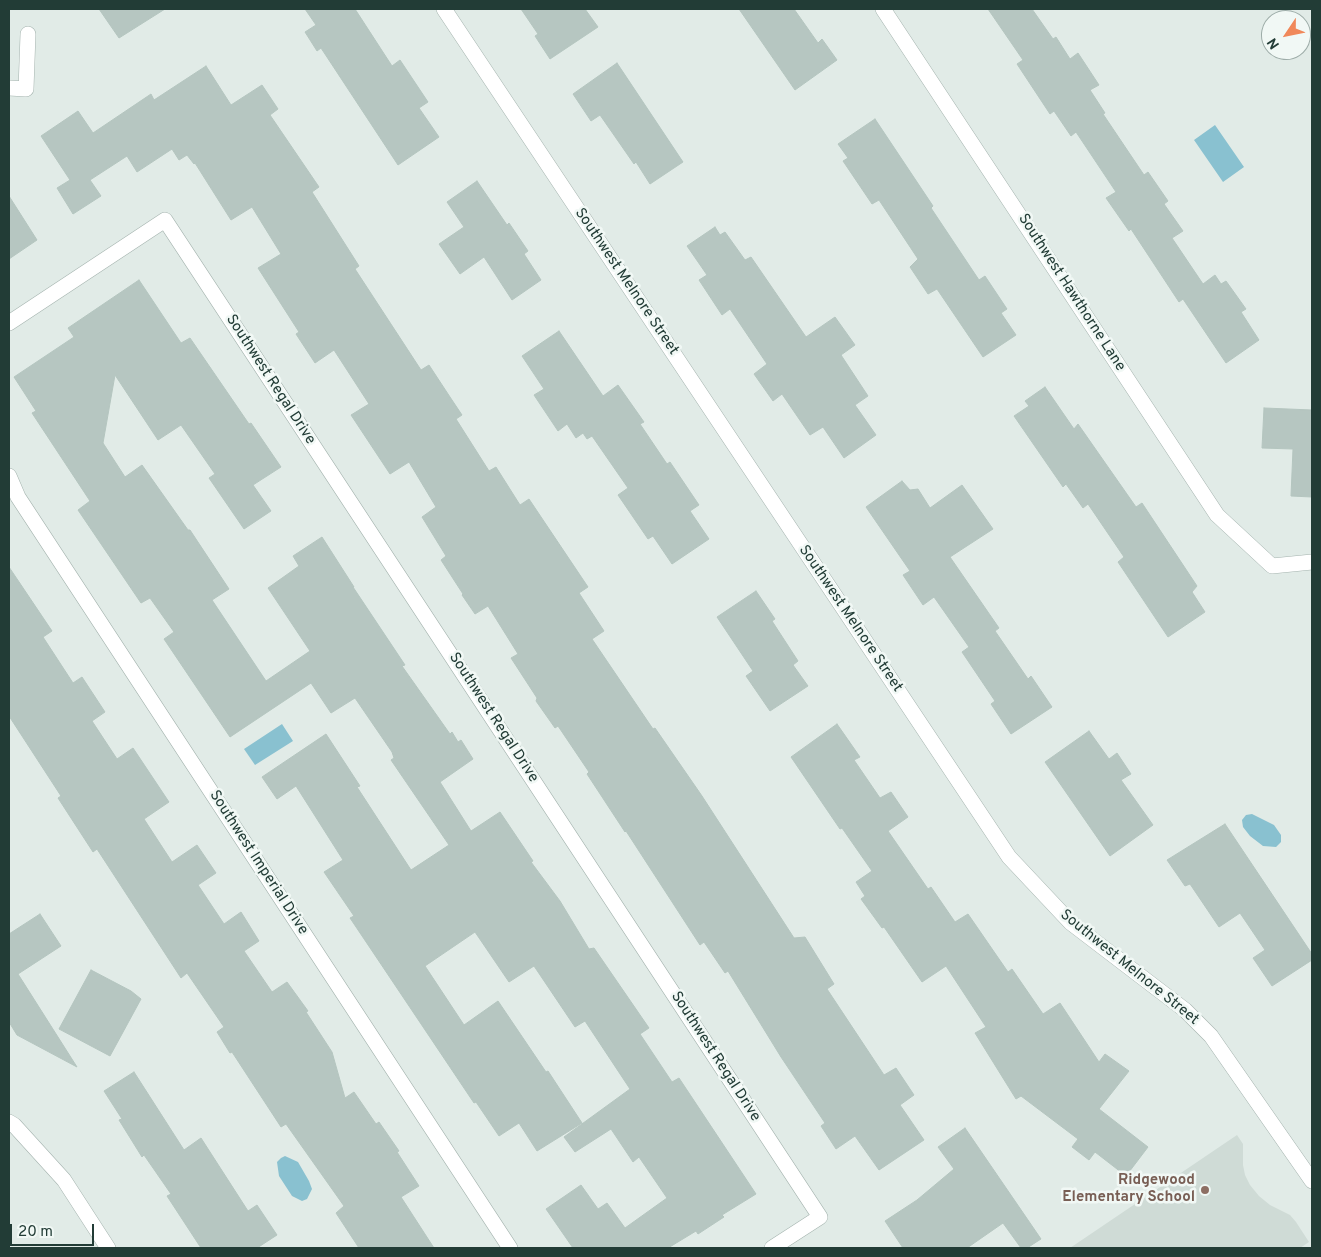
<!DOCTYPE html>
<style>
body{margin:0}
#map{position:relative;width:1321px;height:1257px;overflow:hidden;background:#e1ebe7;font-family:Overpass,sans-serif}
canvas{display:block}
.frame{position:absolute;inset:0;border:10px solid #223c36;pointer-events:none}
.north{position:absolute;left:1261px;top:10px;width:50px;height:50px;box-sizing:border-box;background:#f1f8f5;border:1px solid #9eada9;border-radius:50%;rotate:236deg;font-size:14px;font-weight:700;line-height:20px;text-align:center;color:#223c36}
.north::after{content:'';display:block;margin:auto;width:18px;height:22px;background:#f0885a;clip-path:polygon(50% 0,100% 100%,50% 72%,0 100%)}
.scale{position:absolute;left:10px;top:1224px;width:84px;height:22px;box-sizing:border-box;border:2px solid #223c36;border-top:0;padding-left:6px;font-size:15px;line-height:18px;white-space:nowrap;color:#223c36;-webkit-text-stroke:4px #f1f8f5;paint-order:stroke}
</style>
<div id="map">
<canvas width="1321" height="1257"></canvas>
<div class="frame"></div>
<div class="north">N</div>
<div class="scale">20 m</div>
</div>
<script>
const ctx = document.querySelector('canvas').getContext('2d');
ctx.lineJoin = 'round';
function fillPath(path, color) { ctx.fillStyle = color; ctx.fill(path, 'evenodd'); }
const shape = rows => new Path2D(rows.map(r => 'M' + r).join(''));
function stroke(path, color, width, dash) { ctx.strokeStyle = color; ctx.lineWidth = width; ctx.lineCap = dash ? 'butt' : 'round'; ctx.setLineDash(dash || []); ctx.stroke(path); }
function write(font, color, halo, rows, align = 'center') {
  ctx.font = font + ' Overpass,sans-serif'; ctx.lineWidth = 5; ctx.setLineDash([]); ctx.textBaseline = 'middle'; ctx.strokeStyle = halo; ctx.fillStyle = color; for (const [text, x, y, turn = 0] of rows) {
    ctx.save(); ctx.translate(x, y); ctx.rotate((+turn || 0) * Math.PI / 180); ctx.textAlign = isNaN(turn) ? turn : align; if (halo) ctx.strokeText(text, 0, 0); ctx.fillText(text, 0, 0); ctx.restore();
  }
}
fillPath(shape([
 [1237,1135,1243,1144,1243,1165,1245,1175,1250,1185,1259,1196,1270,1205,1290,1215,1296,1222,1309,1242,1300,1248,1070,1248]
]), '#cfdbd6');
fillPath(shape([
 [1215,125,1244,167,1223,182,1194,140],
 [282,724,293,741,255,765,244,749],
 [1252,814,1274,825,1281,835,1281,842,1276,847,1263,846,1250,836,1243,827,1242,820,1246,815],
 [285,1156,298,1162,309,1181,312,1189,307,1199,302,1201,292,1196,279,1176,277,1162,281,1158]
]), '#89c1d0');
const building = shape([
 [99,9,165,9,119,38,99,9],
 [305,9,355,9,392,66,400,60,428,102,419,108,439,137,398,165,321,48,317,51,305,32,316,25,305,9],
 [521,9,585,9,598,27,550,59,535,36,538,34,521,9],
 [739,9,794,9,818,43,822,39,837,60,795,90,739,9],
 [988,9,1032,9,1053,39,1056,37,1070,59,1078,53,1099,85,1090,90,1105,113,1103,114,1144,175,1148,172,1168,201,1164,204,1183,231,1172,238,1203,284,1215,275,1221,284,1226,281,1246,309,1241,312,1259,340,1226,363,1183,299,1179,302,1131,229,1129,231,1106,198,1116,192,1076,132,1071,136,1054,111,1050,114,1017,64,1023,60,988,9],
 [617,63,683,162,650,184,636,162,634,164,600,115,591,121,573,94,617,63],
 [206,66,231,105,262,85,278,109,270,115,319,187,312,192,359,266,355,269,421,370,429,365,450,397,462,415,456,419,489,471,496,467,520,505,529,499,588,587,579,593,604,631,592,639,653,729,655,728,702,796,794,938,805,937,834,984,827,989,884,1075,896,1068,914,1095,900,1105,924,1140,879,1170,855,1136,836,1149,821,1126,825,1123,781,1057,728,971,725,973,704,942,700,945,626,831,625,832,587,774,589,772,558,726,555,728,536,701,537,698,511,658,518,654,488,606,475,614,462,595,463,594,441,560,446,556,422,517,436,507,409,462,390,474,351,415,369,404,334,350,315,363,296,334,299,332,258,268,281,254,252,207,231,220,195,163,194,164,187,155,179,160,172,149,137,172,127,156,90,180,101,196,73,214,57,188,70,180,41,136,78,111,93,133,151,94,154,100,206,66],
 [875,119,933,206,931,208,979,280,985,276,1007,309,1001,313,1016,335,983,357,937,289,928,294,910,267,918,259,879,200,872,204,843,161,848,158,838,144,875,119],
 [477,181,507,225,509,223,528,251,524,254,541,280,512,300,484,257,460,274,439,244,464,227,447,202,477,181],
 [9,196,37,240,9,259,9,196],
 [715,227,720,235,725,232,745,260,751,257,806,337,835,317,855,345,841,355,868,396,855,405,876,435,844,458,823,427,810,435,782,394,773,401,754,374,767,364,730,309,722,315,699,280,707,275,687,246,715,227],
 [139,280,181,343,190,338,249,424,251,423,281,467,253,485,271,511,244,529,209,478,215,474,181,425,158,440,115,375,103,443,125,477,142,465,188,530,190,530,229,589,212,600,266,681,310,651,268,588,299,566,293,556,322,537,354,587,353,587,405,665,402,666,450,734,452,732,458,742,461,740,473,759,440,782,471,831,500,812,533,861,531,862,560,901,589,949,594,948,649,1028,640,1034,672,1082,679,1078,756,1194,722,1215,724,1217,698,1234,696,1231,668,1248,573,1248,546,1209,581,1185,598,1209,607,1203,625,1228,667,1198,639,1157,633,1162,611,1129,575,1152,564,1137,630,1089,585,1021,575,1027,534,966,509,982,475,932,425,966,464,1025,498,1001,546,1072,548,1071,582,1123,537,1151,519,1123,499,1136,476,1102,474,1103,350,918,354,916,324,872,343,860,296,786,277,799,262,777,326,734,360,786,357,787,411,870,449,845,391,760,394,758,392,752,355,698,331,713,311,683,230,737,164,639,174,632,150,598,141,603,78,510,90,501,32,413,36,411,14,377,74,337,68,328,139,280],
 [559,331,603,396,618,385,644,422,640,424,667,464,670,462,699,505,690,511,709,539,672,564,653,536,648,539,618,495,628,488,592,436,587,439,583,433,576,438,567,424,558,431,534,395,544,389,522,356,559,331],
 [1045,387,1074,429,1078,424,1136,507,1142,503,1197,586,1192,592,1205,612,1168,637,1118,562,1124,557,1088,504,1083,508,1066,484,1063,487,1014,416,1029,406,1025,401,1045,387],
 [1264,408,1312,410,1312,497,1291,496,1293,449,1262,448,1264,408],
 [902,481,910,490,918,489,930,508,962,485,993,529,950,557,999,628,995,631,1028,679,1031,676,1052,707,1011,734,991,704,995,701,962,652,969,647,934,597,923,605,903,575,910,571,866,507,902,481],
 [9,567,52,631,43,637,73,683,82,677,105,712,92,721,117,759,133,748,169,802,144,819,172,862,197,845,216,873,198,885,224,924,241,912,259,941,244,951,272,992,287,982,308,1011,306,1012,332,1052,345,1098,354,1092,376,1124,379,1122,399,1151,397,1152,419,1186,401,1197,434,1248,359,1248,336,1213,344,1206,286,1124,281,1127,232,1052,230,1053,217,1032,224,1027,187,973,181,978,97,849,93,852,58,798,61,796,9,716,9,567],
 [756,591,775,619,772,621,798,661,793,665,808,686,770,711,746,676,753,671,717,617,756,591],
 [837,724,860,757,854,760,880,798,891,792,908,817,888,831,928,889,931,887,955,922,968,914,1008,972,1012,969,1043,1014,1060,1003,1099,1062,1105,1054,1129,1071,1099,1109,1148,1147,1126,1176,1095,1152,1089,1160,1072,1147,1078,1139,1021,1096,1016,1099,975,1033,986,1027,946,966,922,982,884,927,882,928,861,899,865,896,856,882,872,871,842,828,840,829,791,757,837,724],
 [1089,731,1109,759,1117,753,1131,774,1121,780,1153,825,1110,856,1045,762,1089,731],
 [1225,824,1312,954,1312,960,1272,986,1253,958,1265,950,1240,913,1219,927,1190,884,1185,886,1167,860,1225,824],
 [40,914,61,946,18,974,77,1067,17,1035,9,1022,9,934,40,914],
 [91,970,131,991,141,999,110,1056,59,1029,91,970],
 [134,1072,184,1150,201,1138,248,1211,257,1205,277,1235,257,1248,201,1248,167,1196,171,1194,144,1155,142,1157,119,1120,122,1119,104,1091,134,1072],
 [965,1128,1041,1239,1027,1248,1021,1248,1003,1223,967,1248,903,1248,885,1221,917,1200,954,1169,938,1147,965,1128]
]);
fillPath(building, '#b6c6c1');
stroke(building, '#b4c5bf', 1);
const minor = shape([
 [444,9,1009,857,1071,923,1185,1010,1211,1036,1312,1181],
 [883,9,1217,515,1272,566,1312,562],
 [9,88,26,89,28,34],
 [9,323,165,220,820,1217,772,1248],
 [9,476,18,497,510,1248],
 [9,1122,14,1125,64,1180,108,1248]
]);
stroke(minor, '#a4b3ae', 16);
stroke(minor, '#fff', 15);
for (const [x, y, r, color] of [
 [1205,1190,5,"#8d6e63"]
]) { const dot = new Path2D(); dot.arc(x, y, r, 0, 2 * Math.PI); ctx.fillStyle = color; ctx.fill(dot); stroke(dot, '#f1f8f5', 2); }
write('15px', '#223c36', '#f1f8f5', [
 ["Southwest Melnore Street",626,282,56],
 ["Southwest Hawthorne Lane",1071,293,57],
 ["Southwest Regal Drive",270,380,57],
 ["Southwest Melnore Street",850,619,56],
 ["Southwest Regal Drive",493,718,57],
 ["Southwest Imperial Drive",258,863,57],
 ["Southwest Melnore Street",1129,968,39],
 ["Southwest Regal Drive",715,1057,57]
]);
write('bold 15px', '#785e54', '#f1f8f5', [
 ["Ridgewood",1195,1181],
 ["Elementary School",1195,1198]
], 'right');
</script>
